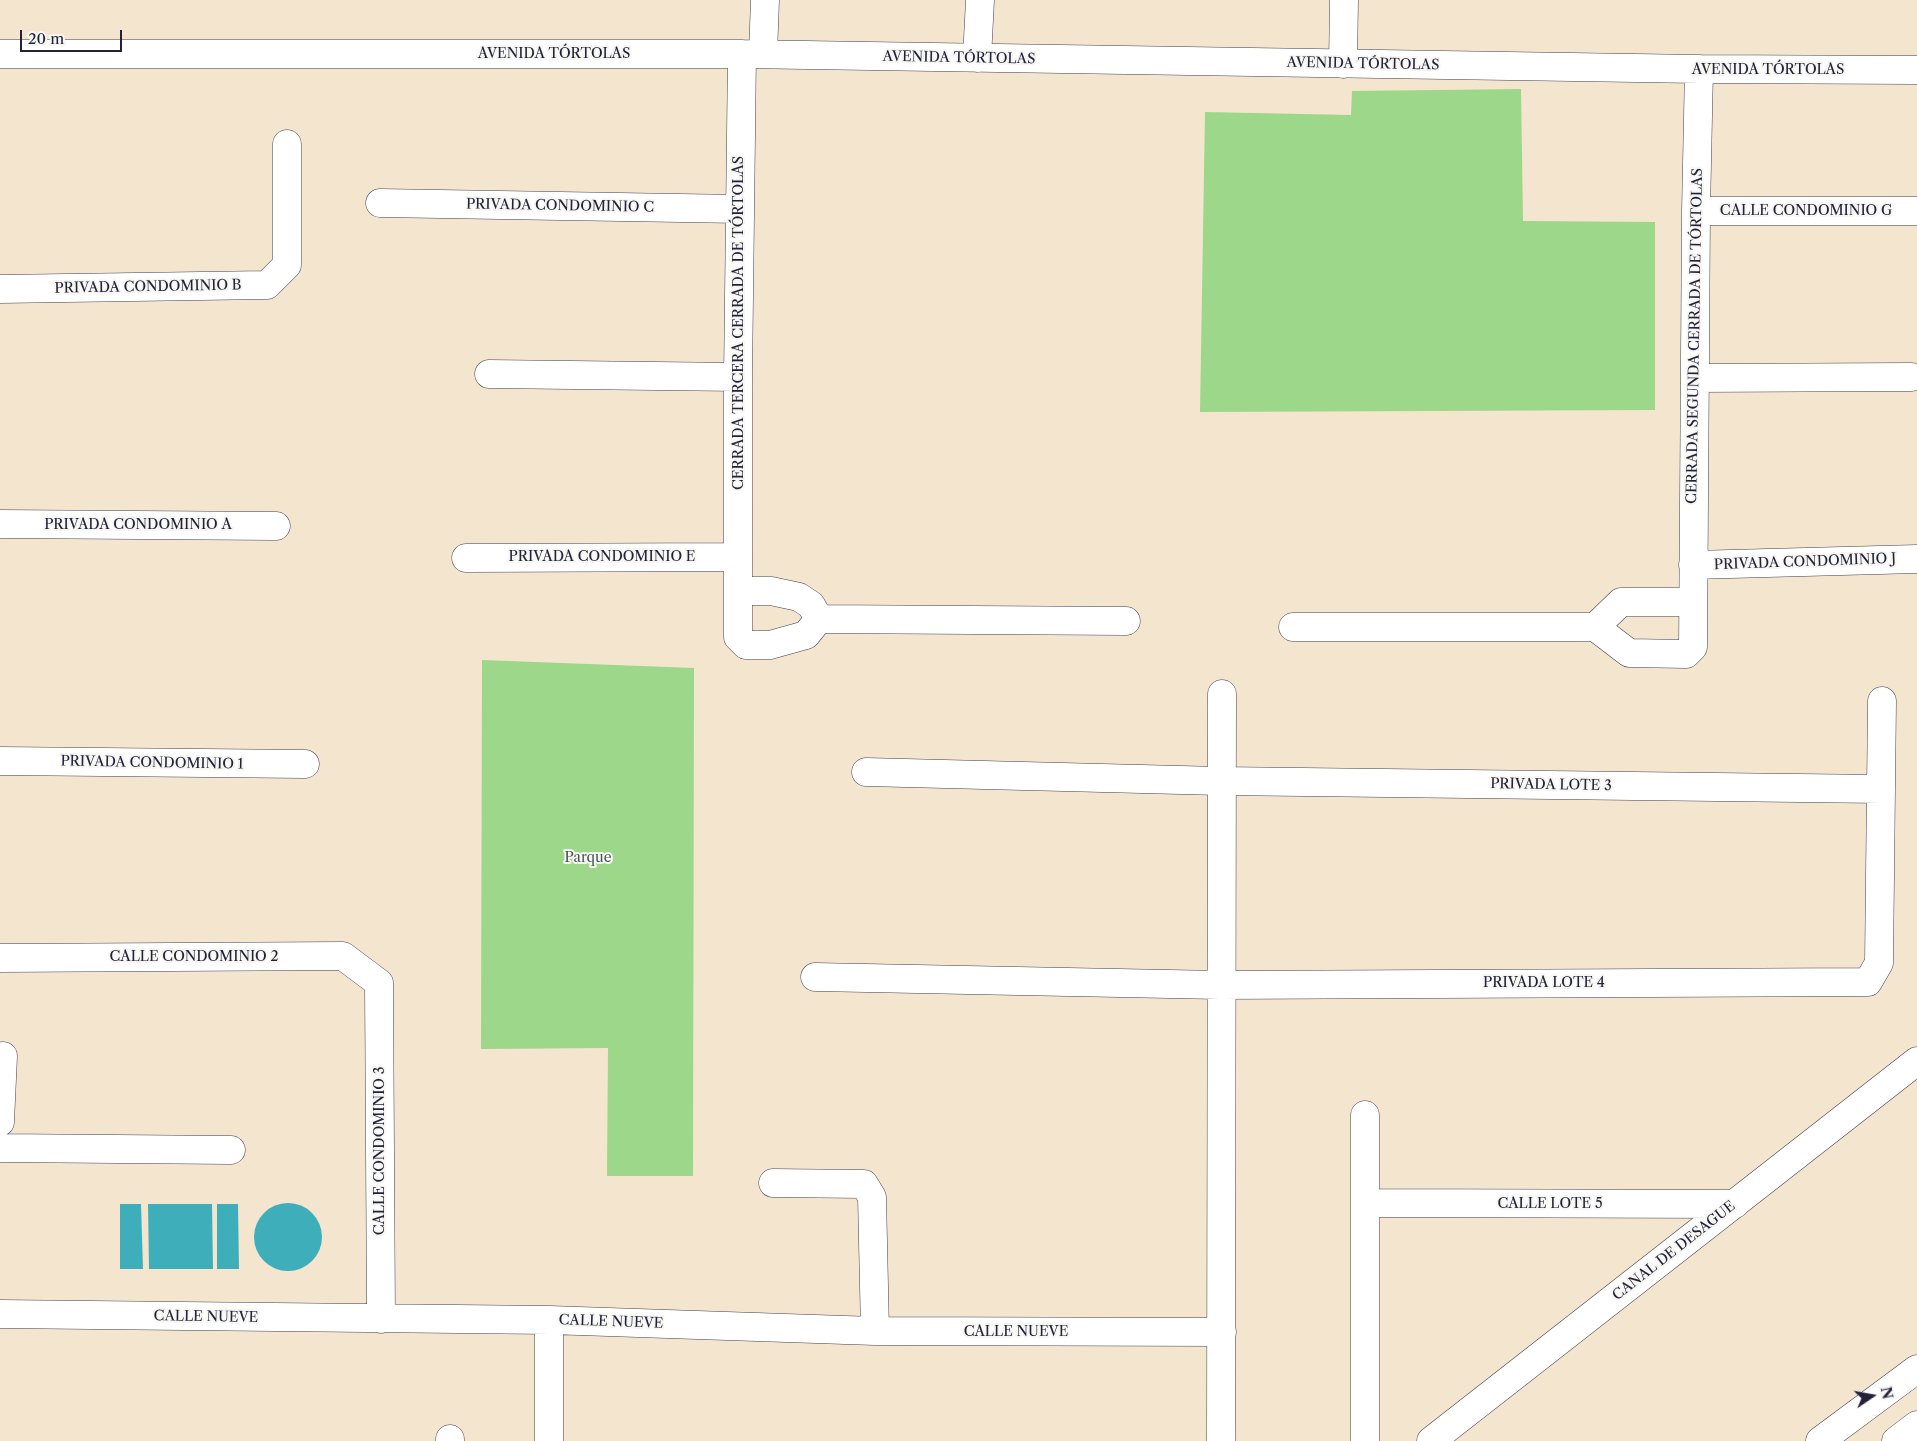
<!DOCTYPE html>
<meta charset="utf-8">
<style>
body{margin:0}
#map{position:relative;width:1917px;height:1441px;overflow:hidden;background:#f4e5cf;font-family:"Libre Caslon Text",serif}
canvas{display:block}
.north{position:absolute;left:1847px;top:1371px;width:50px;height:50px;-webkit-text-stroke:4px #f6f6f2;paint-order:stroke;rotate:78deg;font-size:14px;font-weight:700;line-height:20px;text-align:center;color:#22223b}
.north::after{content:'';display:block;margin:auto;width:18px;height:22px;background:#22223b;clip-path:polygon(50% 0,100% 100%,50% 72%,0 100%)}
.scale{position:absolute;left:20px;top:30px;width:102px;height:22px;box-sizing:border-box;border:2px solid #22223b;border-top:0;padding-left:6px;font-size:15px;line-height:18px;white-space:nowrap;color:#22223b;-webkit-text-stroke:4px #f6f6f2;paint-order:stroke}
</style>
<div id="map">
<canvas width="1917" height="1441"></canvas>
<div class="north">N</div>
<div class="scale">20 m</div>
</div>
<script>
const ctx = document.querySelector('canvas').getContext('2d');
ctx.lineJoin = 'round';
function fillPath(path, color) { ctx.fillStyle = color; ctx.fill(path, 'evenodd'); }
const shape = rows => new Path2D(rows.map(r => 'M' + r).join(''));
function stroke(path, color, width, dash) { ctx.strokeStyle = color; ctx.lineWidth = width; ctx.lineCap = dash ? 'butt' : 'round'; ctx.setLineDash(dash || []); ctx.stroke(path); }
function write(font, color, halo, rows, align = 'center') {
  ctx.font = font + ' "Libre Caslon Text",serif'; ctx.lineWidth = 4; ctx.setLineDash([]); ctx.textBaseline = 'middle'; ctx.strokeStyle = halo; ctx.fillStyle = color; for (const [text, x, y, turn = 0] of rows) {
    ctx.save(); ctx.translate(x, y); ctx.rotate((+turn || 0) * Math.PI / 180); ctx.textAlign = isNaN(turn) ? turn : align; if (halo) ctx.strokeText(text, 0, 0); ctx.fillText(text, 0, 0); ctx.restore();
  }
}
fillPath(shape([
 [1521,89,1523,221,1655,222,1655,410,1200,412,1205,112,1351,115,1352,91],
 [482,660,694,668,693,1176,607,1176,608,1048,481,1049]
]), '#9dd78a');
fillPath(shape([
 '254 1237a34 34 0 1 1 68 0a34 34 0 1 1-68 0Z',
 [120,1204,141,1204,143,1269,120,1269],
 [148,1204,212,1204,213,1269,149,1269],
 [217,1204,238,1204,239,1269,217,1269]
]), '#3eaeba');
const minor = shape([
 [0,54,742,54,1699,69,1917,70],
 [742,54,738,377,738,637,746,645,770,645,806,635,819,619],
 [763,54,765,0],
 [977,58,980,0],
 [1343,64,1344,0],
 [380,203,740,209],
 [1696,211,1917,211],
 [0,289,267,285,287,265,287,144],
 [489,374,738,377],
 [1695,378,1911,377],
 [0,524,276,526],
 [466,558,738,557],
 [1693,565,1917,559],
 [738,591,771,591,799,597,811,605,819,619],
 [819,619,1126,621],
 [1293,627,1595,627,1629,653,1686,654,1693,647,1696,211,1699,69],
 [1595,627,1621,602,1693,602],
 [0,761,305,764],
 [866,772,1220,781,1881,789],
 [0,958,343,956,379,983,381,1319],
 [815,977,1220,985,1868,982,1879,963,1882,701],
 [1365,1115,1365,1441],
 [0,1122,3,1056],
 [0,1148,231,1150],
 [773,1183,864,1184,872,1197,875,1331],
 [1366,1203,1735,1204],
 [0,1314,549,1320,875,1331,1222,1332],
 [549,1320,549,1441],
 [450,1441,450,1439],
 [1221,1441,1222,694],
 [1431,1441,1917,1061]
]);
const highway = shape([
 [1820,1441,1917,1369],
 [1896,1441,1917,1425]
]);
stroke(minor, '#423f51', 29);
stroke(highway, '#423f51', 29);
stroke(minor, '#fff', 28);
stroke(highway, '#fff', 28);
write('14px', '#22223b', '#f6f6f2', [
 ["AVENIDA TÓRTOLAS",554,54],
 ["AVENIDA TÓRTOLAS",959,58,1],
 ["AVENIDA TÓRTOLAS",1363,64,1],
 ["AVENIDA TÓRTOLAS",1768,70],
 ["PRIVADA CONDOMINIO C",560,206,1],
 ["CALLE CONDOMINIO G",1806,211],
 ["PRIVADA CONDOMINIO B",148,287,-1],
 ["CERRADA TERCERA CERRADA DE TÓRTOLAS",739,323,-90],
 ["CERRADA SEGUNDA CERRADA DE TÓRTOLAS",1695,336,-89],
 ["PRIVADA CONDOMINIO A",138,525],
 ["PRIVADA CONDOMINIO E",602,557],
 ["PRIVADA CONDOMINIO J",1805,562,-2],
 ["PRIVADA CONDOMINIO 1",152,763,1],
 ["PRIVADA LOTE 3",1551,785,1],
 ["CALLE CONDOMINIO 2",194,957],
 ["PRIVADA LOTE 4",1544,983],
 ["CALLE CONDOMINIO 3",380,1151,-90],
 ["CALLE LOTE 5",1550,1204],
 ["CANAL DE DESAGUE",1674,1251,-38],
 ["CALLE NUEVE",206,1317,1],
 ["CALLE NUEVE",611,1322,2],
 ["CALLE NUEVE",1016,1332]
]);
write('14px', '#475853', '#f6f6f2', [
 ["Parque",588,858]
]);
</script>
